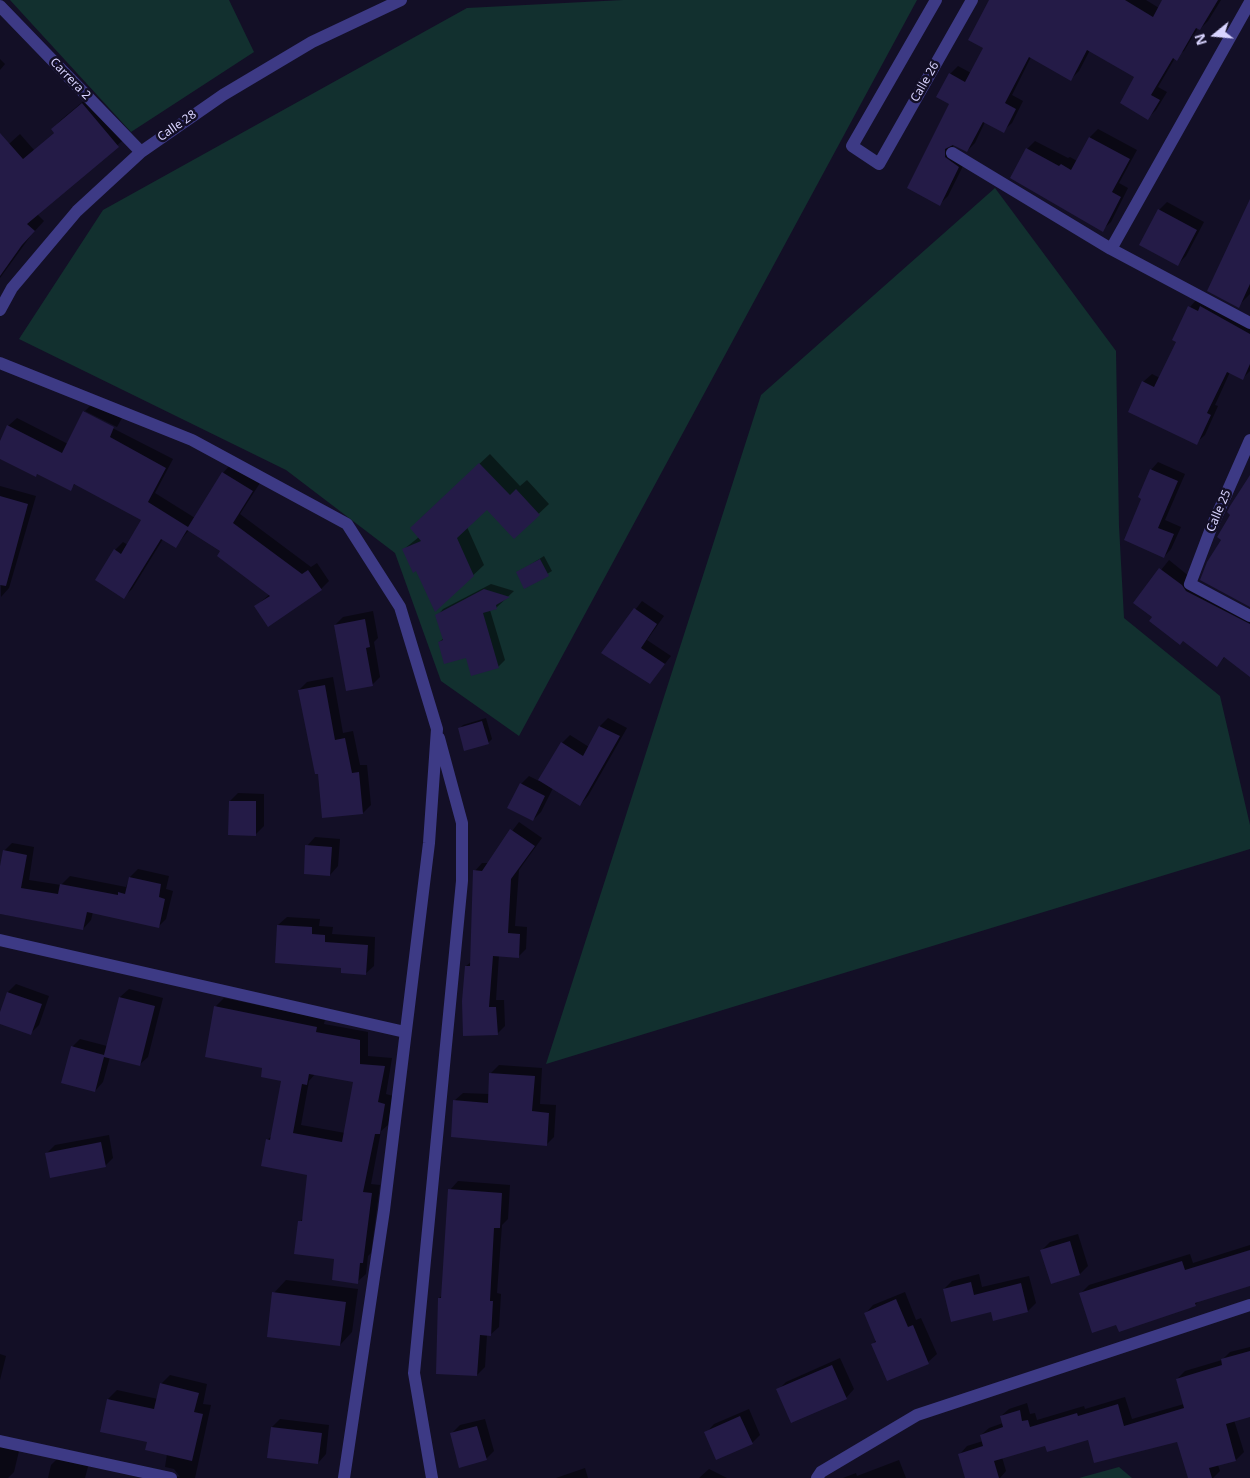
<!DOCTYPE html>
<style>
body{margin:0}
#map{position:relative;width:1250px;height:1478px;overflow:hidden;background:#130f26;font-family:"Noto Sans",sans-serif}
canvas{display:block}
.north{position:absolute;left:1190px;top:10px;width:50px;height:50px;-webkit-text-stroke:4px #130f26;paint-order:stroke;rotate:253deg;font-size:14px;font-weight:700;line-height:20px;text-align:center;color:#d9d4ff}
.north::after{content:'';display:block;margin:auto;width:18px;height:22px;background:#d9d4ff;clip-path:polygon(50% 0,100% 100%,50% 72%,0 100%)}
</style>
<div id="map">
<canvas width="1250" height="1478"></canvas>
<div class="north">N</div>
</div>
<script>
const ctx = document.querySelector('canvas').getContext('2d');
ctx.lineJoin = 'round';
function fillPath(path, color) { ctx.fillStyle = color; ctx.fill(path, 'evenodd'); }
const shape = rows => new Path2D(rows.map(r => 'M' + r).join(''));
function stroke(path, color, width, dash) { ctx.strokeStyle = color; ctx.lineWidth = width; ctx.lineCap = dash ? 'butt' : 'round'; ctx.setLineDash(dash || []); ctx.stroke(path); }
function write(font, color, halo, rows, align = 'center') {
  ctx.font = font + ' "Noto Sans",sans-serif'; ctx.lineWidth = 5; ctx.setLineDash([]); ctx.textBaseline = 'middle'; ctx.strokeStyle = halo; ctx.fillStyle = color; for (const [text, x, y, turn = 0] of rows) {
    ctx.save(); ctx.translate(x, y); ctx.rotate((+turn || 0) * Math.PI / 180); ctx.textAlign = isNaN(turn) ? turn : align; if (halo) ctx.strokeText(text, 0, 0); ctx.fillText(text, 0, 0); ctx.restore();
  }
}
fillPath(shape([
 [10,0,229,0,254,52,131,132],
 [623,0,917,0,519,736,441,681,395,553,286,470,19,339,103,210,467,8],
 [995,188,1116,351,1119,526,1124,618,1220,696,1250,825,1250,849,546,1064,761,395],
 [1119,1467,1132,1478,1079,1478]
]), '#12302f');
fillPath(shape([
 [990,0,1146,0,1159,8,1164,0,1221,0,1208,21,1200,29,1198,28,1184,51,1175,58,1158,87,1167,92,1156,110,1148,118,1136,77,1090,50,1079,71,1071,79,1031,57,1012,95,1023,101,1012,123,1003,131,985,122,975,143,967,151,953,144,953,149,967,158,948,196,940,204,909,187,951,103,950,74,958,66,971,73,984,47],
 [0,59,5,64,0,70],
 [92,94,128,136,37,214,44,221,32,234,0,278,0,152,20,134,34,150,55,132,52,129,62,119],
 [1098,129,1137,150,1119,183,1128,188,1111,222,1102,230,1027,149,1035,141,1068,158,1070,157,1077,161,1090,137],
 [1167,202,1204,222,1186,256,1178,264,1159,210],
 [1250,202,1250,294,1238,306],
 [1198,298,1250,322,1250,371,1243,378,1230,372,1215,405,1218,406,1205,435,1196,443,1143,382,1152,374,1160,378,1178,341,1174,340,1190,307],
 [92,404,122,418,117,427,85,411,85,414,173,459,155,493,195,518,223,473,231,464,260,483,240,514,311,567,317,563,329,581,321,589,256,606,270,594,222,551,189,530,176,546,163,539,132,589,124,597,115,550,123,542,128,545,143,520,76,483,70,489,38,473,36,476,0,458,0,443,8,426,17,418,68,444,84,412],
 [490,454,520,486,527,480,549,504,514,537,487,508,467,527,484,565,436,610,417,570,404,549,419,537,421,518],
 [1158,462,1185,474,1165,520,1181,527,1171,549,1164,557,1143,498,1151,470],
 [0,486,36,496,9,588,1,597],
 [544,556,552,571,525,587,517,573],
 [1169,560,1190,577,1250,613,1250,676,1225,657,1217,665,1135,603],
 [491,584,514,591,496,608,490,610,505,660,498,667,467,656,439,642,444,638,437,616,443,609],
 [642,601,664,616,647,640,671,656,650,683,603,652],
 [373,611,378,638,374,642,380,677,372,685,335,625,343,617],
 [333,677,343,733,353,731,360,765,367,765,371,805,363,813,319,772,299,690,307,682],
 [486,718,492,739,488,743,459,729,463,725],
 [608,718,627,728,588,796,580,805,553,788,541,812,533,820,521,784,529,776,539,781,562,743,570,735,589,747,600,726],
 [238,793,264,794,264,826,256,834,230,801],
 [519,822,542,838,519,870,515,926,527,927,526,949,518,957,499,955,496,1000,504,1000,505,1026,497,1034,466,966,471,962,475,871,482,863,488,863],
 [315,837,340,839,338,866,330,875,307,846],
 [12,843,34,847,29,880,61,885,70,876,126,887,130,877,138,869,169,876,166,889,173,891,166,919,158,927,93,912,91,920,83,929,0,914,0,868,4,851],
 [287,917,320,919,319,926,333,927,332,934,375,937,374,966,365,974,343,967,278,925],
 [16,984,49,996,39,1025,31,1033,0,1023,8,992],
 [129,989,163,998,148,1057,139,1065,110,1057,103,1082,95,1091,72,1047,80,1039,107,1046,120,997],
 [224,998,325,1019,324,1024,368,1032,368,1056,392,1058,386,1094,393,1096,388,1125,381,1131,371,1184,380,1185,371,1253,368,1256,366,1274,357,1282,300,1222,303,1218,309,1174,267,1140,273,1135,283,1080,264,1067,216,1006],
 [315,1074,354,1081,345,1133,301,1125,309,1081],
 [499,1065,542,1068,540,1104,556,1105,554,1137,546,1145,454,1101,463,1093,489,1094,491,1073],
 [109,1135,113,1158,105,1166,47,1153,55,1145],
 [458,1181,510,1185,508,1219,502,1225,497,1293,501,1294,499,1327,490,1335,487,1335,485,1367,477,1375,439,1298,443,1295,450,1190],
 [1078,1234,1088,1266,1080,1274,1042,1250,1050,1242],
 [1250,1245,1250,1285,1200,1300,1195,1305,1117,1324,1081,1293,1089,1285,1190,1254,1193,1263],
 [979,1274,982,1287,1029,1276,1036,1303,1028,1311,992,1311,944,1289,952,1281],
 [286,1280,358,1289,352,1332,340,1345,274,1293],
 [905,1292,916,1320,921,1318,937,1354,928,1362,888,1380,873,1344,876,1340,865,1314,873,1305],
 [1250,1347,1250,1416,1234,1420,1244,1452,1236,1460,1218,1465,1220,1471,1213,1478,1189,1478,1178,1441,1088,1439,1046,1444,1002,1457,1006,1471,1000,1478,967,1478,960,1454,967,1446,983,1441,981,1435,989,1428,1003,1423,1001,1416,1009,1409,1027,1403,1030,1414,1035,1413,1037,1420,1084,1406,1085,1409,1125,1397,1132,1419,1184,1404,1177,1379,1185,1371,1222,1360,1230,1352],
 [0,1354,6,1356,0,1380],
 [840,1358,854,1389,846,1398,778,1390,786,1382],
 [170,1375,207,1384,203,1404,211,1405,195,1478,167,1478,170,1475,180,1477,174,1469,165,1467,167,1454,148,1441,108,1399,117,1390,158,1399,161,1384],
 [749,1409,760,1435,752,1443,706,1433,714,1424],
 [280,1419,329,1425,326,1454,318,1463,272,1427],
 [485,1419,494,1451,486,1459,451,1434,460,1425],
 [0,1446,19,1451,14,1472,8,1478,0,1478],
 [60,1456,89,1463,85,1478,48,1478,51,1465],
 [899,1460,906,1478,843,1478,856,1473,857,1476],
 [585,1468,588,1478,556,1478],
 [709,1469,727,1478,699,1478]
]), '#0007');
fillPath(shape([
 [989,0,1125,0,1153,17,1162,0,1218,0,1200,30,1196,28,1177,61,1173,58,1151,95,1160,100,1148,120,1120,103,1134,77,1087,50,1071,81,1029,57,1005,103,1016,109,1004,133,983,122,967,152,953,145,945,149,945,157,959,167,940,206,907,188,949,104,936,97,949,73,965,82,983,48,968,40],
 [82,103,119,147,27,224,35,231,22,245,0,276,0,133,23,159,54,133,51,129],
 [1089,137,1130,159,1112,192,1121,197,1103,232,1010,178,1026,148,1059,166,1061,164,1071,170],
 [1250,199,1250,284,1239,308,1207,291],
 [1158,209,1197,230,1178,266,1139,245],
 [1188,306,1198,311,1200,306,1250,334,1250,364,1243,380,1227,372,1207,413,1211,415,1197,445,1128,412,1142,381,1154,387,1176,342,1172,340],
 [83,411,114,427,110,437,166,468,148,502,188,527,222,472,253,491,233,523,302,574,308,570,322,590,268,627,254,606,270,596,217,556,220,551,187,530,176,548,161,539,124,599,95,580,114,549,121,554,141,520,74,484,71,491,37,474,36,477,0,459,0,441,7,425,62,453],
 [479,463,510,495,516,489,540,515,514,539,487,510,457,538,474,576,435,612,416,571,413,573,402,549,421,541,410,528],
 [1150,469,1178,481,1158,528,1174,534,1164,558,1124,540,1141,499,1138,497],
 [1250,475,1250,607,1200,580,1207,562,1221,540,1217,537,1230,515,1227,512,1230,506],
 [0,496,28,504,6,586,0,585],
 [540,559,549,576,524,589,516,572],
 [1159,568,1182,585,1186,591,1250,624,1250,677,1224,657,1217,667,1183,641,1180,645,1149,621,1152,617,1133,603],
 [484,589,510,597,496,605,497,609,483,613,499,668,471,676,466,658,444,664,438,642,443,640,435,615],
 [634,608,657,624,641,648,665,664,650,684,601,653],
 [365,619,370,647,366,648,373,686,346,691,334,625],
 [325,685,335,740,345,738,352,773,359,772,363,814,322,818,318,774,315,774,298,690],
 [482,721,489,744,464,751,458,728],
 [599,726,620,736,580,806,538,780,561,742,583,756],
 [520,783,545,796,533,821,507,808],
 [229,801,256,801,256,836,228,835],
 [510,829,535,846,511,879,508,933,520,934,519,958,493,956,489,1007,496,1007,498,1035,463,1036,462,1001,465,966,470,966,473,870,482,871],
 [305,845,332,847,330,876,304,874],
 [3,850,27,855,21,888,58,894,60,884,118,895,118,892,125,894,129,877,161,884,159,897,165,899,159,928,87,912,83,930,0,914,0,866],
 [277,925,312,927,312,934,325,935,325,942,368,945,366,975,341,973,341,968,275,963],
 [7,992,42,1004,31,1035,0,1024,0,1012],
 [119,997,155,1006,140,1066,104,1057,95,1092,61,1083,71,1046,104,1055],
 [214,1006,317,1027,316,1032,360,1040,360,1064,385,1066,378,1102,385,1104,380,1134,375,1134,363,1192,372,1193,363,1263,360,1263,358,1284,332,1280,334,1259,294,1254,298,1221,302,1221,307,1175,261,1166,266,1139,270,1140,281,1081,261,1077,262,1068,205,1057],
 [309,1074,353,1082,342,1142,293,1133,302,1084,307,1085],
 [489,1073,535,1076,532,1111,549,1113,547,1146,451,1137,453,1100,488,1103],
 [101,1142,106,1167,50,1178,45,1153],
 [448,1189,502,1193,500,1228,494,1228,490,1301,493,1301,491,1336,480,1335,477,1376,436,1374,438,1298,441,1298],
 [1070,1241,1080,1275,1051,1284,1040,1250],
 [1250,1250,1250,1286,1195,1303,1196,1306,1119,1332,1116,1325,1092,1333,1079,1293,1182,1261,1185,1270],
 [971,1282,974,1295,1021,1283,1028,1312,993,1321,991,1312,951,1322,943,1289],
 [272,1292,346,1302,340,1346,267,1337],
 [896,1299,908,1327,913,1325,929,1364,887,1381,871,1344,876,1342,864,1313],
 [1250,1351,1250,1417,1226,1424,1236,1461,1209,1468,1212,1478,1188,1478,1177,1442,1094,1463,1088,1440,1047,1452,1045,1446,994,1461,999,1478,965,1478,958,1454,983,1446,980,1435,1003,1427,1000,1416,1020,1410,1022,1421,1028,1420,1030,1427,1077,1413,1078,1416,1118,1404,1124,1426,1184,1408,1176,1379,1222,1365,1221,1359],
 [832,1365,847,1399,791,1423,776,1389],
 [160,1383,199,1393,194,1412,203,1414,192,1461,145,1450,147,1442,100,1432,107,1399,154,1409],
 [740,1416,753,1444,716,1460,704,1432],
 [477,1426,487,1460,459,1468,450,1433],
 [271,1427,322,1433,318,1464,267,1458]
]), '#241b47');
stroke(shape([
 [936,0,852,146,879,164,972,0],
 [0,6,141,152],
 [952,153,1111,249,1250,323],
 [1111,249,1250,2],
 [0,310,12,288,77,211,141,152,223,95,312,42,401,0],
 [0,363,192,440,347,524,400,607,437,729,429,843,384,1210,344,1478],
 [1250,440,1210,531,1190,584,1250,616],
 [0,940,405,1032],
 [0,1441,171,1478],
 [432,1478,414,1373,462,881,462,823,439,738],
 [817,1478,821,1472,917,1415,1250,1305]
]), '#3d3a85', 12);
write('12px', '#d9d4ff', '#130f26', [
 ["Carrera 2",70,79,46],
 ["Calle 26",925,82,-60],
 ["Calle 28",177,126,-35],
 ["Calle 25",1219,511,-67]
]);
</script>
